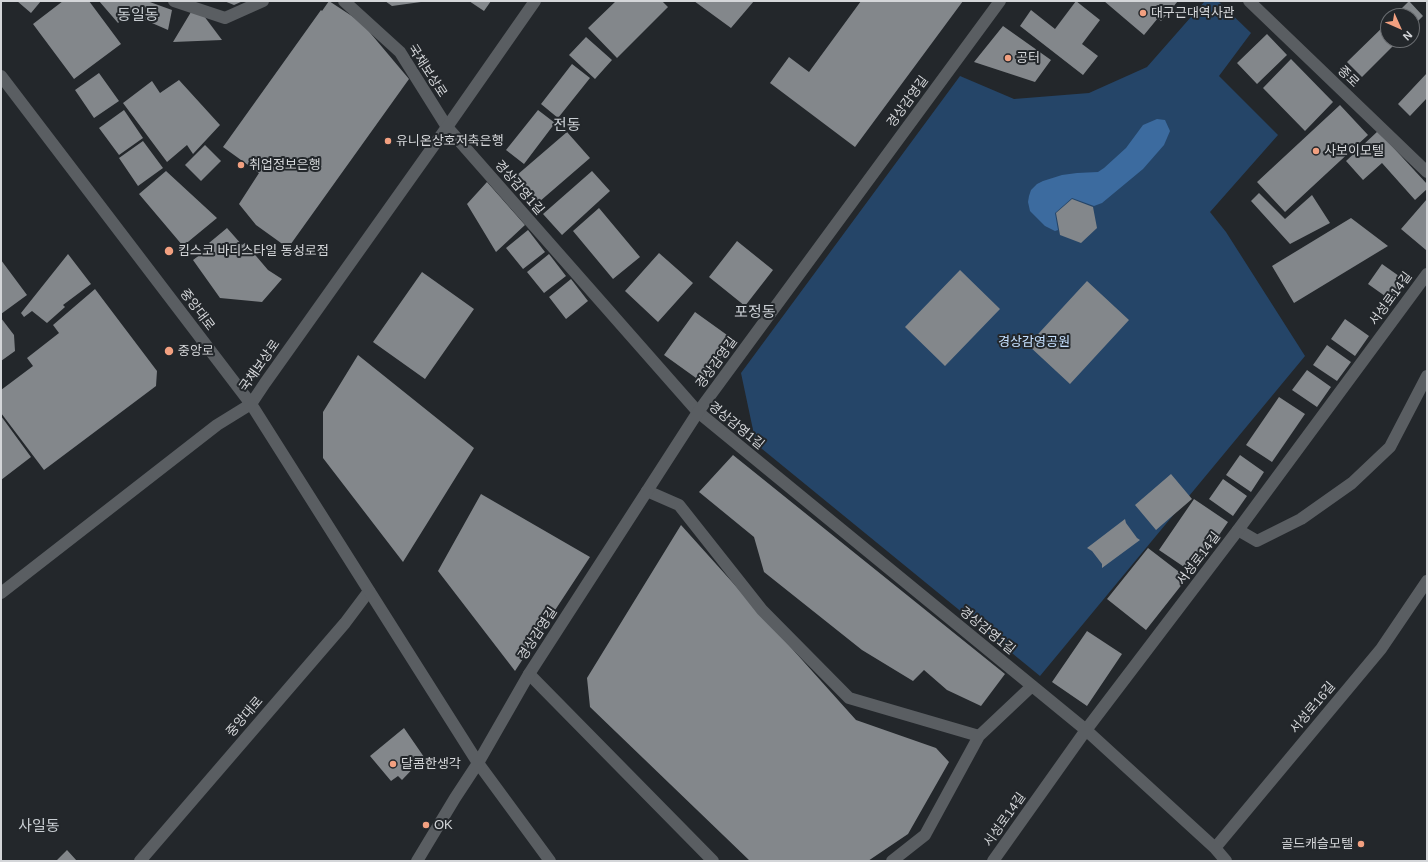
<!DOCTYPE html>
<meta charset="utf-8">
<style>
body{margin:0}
#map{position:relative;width:1428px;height:862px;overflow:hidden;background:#23272b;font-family:Helvetica,sans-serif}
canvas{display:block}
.frame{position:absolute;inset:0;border:2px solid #d4d6d9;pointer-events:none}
.north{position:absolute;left:1380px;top:8px;width:40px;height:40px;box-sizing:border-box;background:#23272b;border:1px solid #6a6d71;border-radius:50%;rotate:135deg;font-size:11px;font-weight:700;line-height:16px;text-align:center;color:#d4d6d9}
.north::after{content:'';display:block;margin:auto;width:14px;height:18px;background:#f2a080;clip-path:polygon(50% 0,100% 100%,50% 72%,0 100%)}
</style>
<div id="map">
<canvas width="1428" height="862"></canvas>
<div class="frame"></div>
<div class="north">N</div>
</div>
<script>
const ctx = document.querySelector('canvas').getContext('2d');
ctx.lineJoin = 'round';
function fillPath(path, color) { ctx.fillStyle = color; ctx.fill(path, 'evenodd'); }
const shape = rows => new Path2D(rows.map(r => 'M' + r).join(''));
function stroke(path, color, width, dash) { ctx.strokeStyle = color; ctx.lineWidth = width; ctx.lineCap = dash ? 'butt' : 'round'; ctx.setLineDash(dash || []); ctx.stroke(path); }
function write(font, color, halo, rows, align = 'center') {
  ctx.font = font + ' Helvetica,"Noto Sans KR",sans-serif'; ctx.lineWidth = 4; ctx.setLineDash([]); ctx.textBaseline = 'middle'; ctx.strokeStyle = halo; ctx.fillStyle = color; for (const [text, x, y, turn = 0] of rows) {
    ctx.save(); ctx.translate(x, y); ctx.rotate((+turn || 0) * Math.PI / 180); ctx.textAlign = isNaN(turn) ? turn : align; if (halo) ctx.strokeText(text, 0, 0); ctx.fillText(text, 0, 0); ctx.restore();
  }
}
fillPath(shape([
 [1205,1,1218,1,1251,33,1219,76,1278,135,1210,212,1226,232,1305,356,1040,676,756,444,741,373,960,76,1014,99,1089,93,1147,67]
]), '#254568');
fillPath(shape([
 [1157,119,1165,120,1170,131,1164,145,1143,169,1102,203,1094,206,1072,198,1055,213,1058,230,1055,231,1045,226,1030,211,1028,202,1029,196,1031,190,1037,184,1043,181,1062,175,1077,173,1098,172,1104,168,1126,148,1143,125]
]), '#3c6b9f');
fillPath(shape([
 [17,1,41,1,31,13],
 [63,1,89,1,121,44,74,79,33,24],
 [99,1,147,1,172,10,168,30,129,13,118,23],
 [224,1,243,1,234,5],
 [329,1,361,22,409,79,288,248,256,225,239,204,259,173,223,147,321,10,322,11],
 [385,1,421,1,421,2,392,6],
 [469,1,491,1,484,11],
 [616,1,662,1,668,7,617,58,588,28],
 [694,1,754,1,731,28],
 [861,1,963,1,855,147,770,83,789,57,809,72],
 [1076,1,1100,20,1082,44,1098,56,1083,75,1020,26,1031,10,1055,29],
 [1104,1,1178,1,1161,21,1158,18,1144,35],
 [1409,1,1423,16,1412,27,1412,16,1394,16],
 [191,12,204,16,222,40,173,42],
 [1388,22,1388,40,1399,40,1362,77,1347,62],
 [1003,26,1051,60,1035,82,974,62],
 [1267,34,1287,55,1257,84,1237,63],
 [586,37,612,60,595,79,569,55],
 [1291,59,1333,102,1305,131,1263,88],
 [572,64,590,78,558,118,541,104],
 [99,73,119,101,94,118,75,90],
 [1427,73,1427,98,1410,116,1398,104],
 [179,80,220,125,193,154,187,145,167,162,123,103,152,81,160,93],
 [1340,105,1368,135,1285,212,1257,182],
 [124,110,143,138,119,155,99,128],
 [538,110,555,123,524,164,506,150],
 [1378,131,1427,184,1427,189,1415,200,1382,163,1363,180,1346,161],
 [567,132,590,158,539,202,517,175],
 [143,141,163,168,138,186,119,158],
 [205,145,221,161,201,181,185,165],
 [166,171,217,218,183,246,139,194],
 [592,171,610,191,562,235,543,214],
 [487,182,525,225,496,252,467,204],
 [1259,193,1285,219,1312,195,1330,223,1290,244,1251,201],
 [1072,199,1093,207,1097,228,1081,243,1060,235,1056,213],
 [1427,199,1427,249,1426,250,1401,229],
 [599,208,640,257,613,279,573,231],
 [1351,218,1388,246,1294,303,1272,266],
 [227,228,242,245,245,243,268,270,282,279,262,302,220,298,193,260,212,246,209,243],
 [528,230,545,252,523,269,506,248],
 [737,241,773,270,745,306,709,277],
 [659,253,693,283,658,322,625,291],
 [68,254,91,284,63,305,65,307,47,323,32,311,24,317,21,313],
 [549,254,566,276,544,293,527,272],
 [1,260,27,295,1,314],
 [1382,264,1406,281,1392,301,1368,284],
 [960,270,1000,309,945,366,905,327],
 [422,272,474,309,425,379,373,342],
 [571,279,588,301,566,319,549,297],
 [1087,281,1129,320,1070,384,1028,345],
 [95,289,157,371,156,386,44,470,1,413,1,390,33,366,27,358,59,333,53,325],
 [695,312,734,340,703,383,664,355],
 [1,318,14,335,15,351,1,361],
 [1345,319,1369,336,1355,356,1331,339],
 [1327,345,1351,362,1337,381,1313,365],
 [358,355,474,448,403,562,323,458,323,412],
 [1307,370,1331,387,1317,407,1292,390],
 [1279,397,1305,414,1272,462,1246,445],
 [1,416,31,457,1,480],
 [733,455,1005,674,981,706,947,690,924,670,913,681,862,650,764,572,754,537,699,492],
 [1240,455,1264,472,1251,492,1226,475],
 [1171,474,1192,499,1156,530,1135,505],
 [1223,479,1247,496,1233,516,1209,499],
 [481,494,590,557,515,671,438,571],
 [1194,499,1228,522,1193,573,1159,550],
 [1125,519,1126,523,1137,538,1140,540,1102,568,1102,564,1092,551,1087,548],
 [681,525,856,720,936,748,949,762,908,834,868,861,750,861,590,707,587,678],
 [1148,548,1187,578,1146,630,1107,599],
 [1087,631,1122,654,1087,706,1052,682],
 [404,728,424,757,402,780,398,776,391,781,370,756],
 [67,850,77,861,56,861]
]), '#83878b');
stroke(shape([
 [174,1,225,18,263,1],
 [1238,530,1257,541,1301,519,1352,483,1390,447,1427,376]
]), '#5a5e62', 12);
stroke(shape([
 [344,1,400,52,447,127,698,412,1086,730,1215,848,1226,861],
 [1249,1,1427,172],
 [647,491,679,505,762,610,849,698,979,736],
 [529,674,713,861],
 [1215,848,1381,649,1427,581],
 [140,861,345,623,369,591],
 [892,861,925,835,979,736,1032,686],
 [993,861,1086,730,1238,530,1427,274]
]), '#5a5e62', 12);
stroke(shape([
 [1,76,251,404,478,763,550,861],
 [1,593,217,425,251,404,265,383,447,127,535,1],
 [417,861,455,798,478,763,529,674,698,412,1000,1]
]), '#5a5e62', 12);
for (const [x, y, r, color] of [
 [1143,13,4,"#f2a080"],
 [1008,58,4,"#f2a080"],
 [388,141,4,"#f2a080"],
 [1316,151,4,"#f2a080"],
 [241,165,4,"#f2a080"],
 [169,251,5,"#f2a080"],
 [169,351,5,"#f2a080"],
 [393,764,4,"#f2a080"],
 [426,825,4,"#f2a080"],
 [1361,844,4,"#f2a080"]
]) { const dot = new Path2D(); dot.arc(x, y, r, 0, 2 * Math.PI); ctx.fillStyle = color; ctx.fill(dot); stroke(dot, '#23272b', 1.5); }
write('13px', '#d4d6d9', '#23272b', [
 ["대구근대역사관",1151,13],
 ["공터",1016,58],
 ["유니온상호저축은행",396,141],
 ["사보이모텔",1324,151],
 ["취업정보은행",249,165],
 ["킴스코 바디스타일 동성로점",178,251],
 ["중앙로",178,351],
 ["달콤한생각",401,764],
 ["OK",434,825],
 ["골드캐슬모텔",1353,844,"right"]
], 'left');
write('13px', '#d4d6d9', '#23272b', [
 ["국채보상로",427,71,57],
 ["종로",1348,77,44],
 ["경상감영길",908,102,-54],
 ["경상감영1길",519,188,49],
 ["서성로14길",1391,299,-54],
 ["중앙대로",197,310,53],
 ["경상감영길",717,363,-54],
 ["국채보상로",260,366,-55],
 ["경상감영1길",736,426,39],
 ["서성로14길",1199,559,-53],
 ["경상감영1길",987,631,39],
 ["경상감영길",538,634,-57],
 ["서성로16길",1313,708,-50],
 ["중앙대로",245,717,-49],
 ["서성로14길",1005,820,-55]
]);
write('13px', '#c5e0ff', '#23272b', [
 ["경상감영공원",1034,342]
]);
write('15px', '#c9ced3', '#23272b', [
 ["동일동",138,16],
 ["전동",567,126],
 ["포정동",755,313],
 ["사일동",39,827]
]);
</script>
